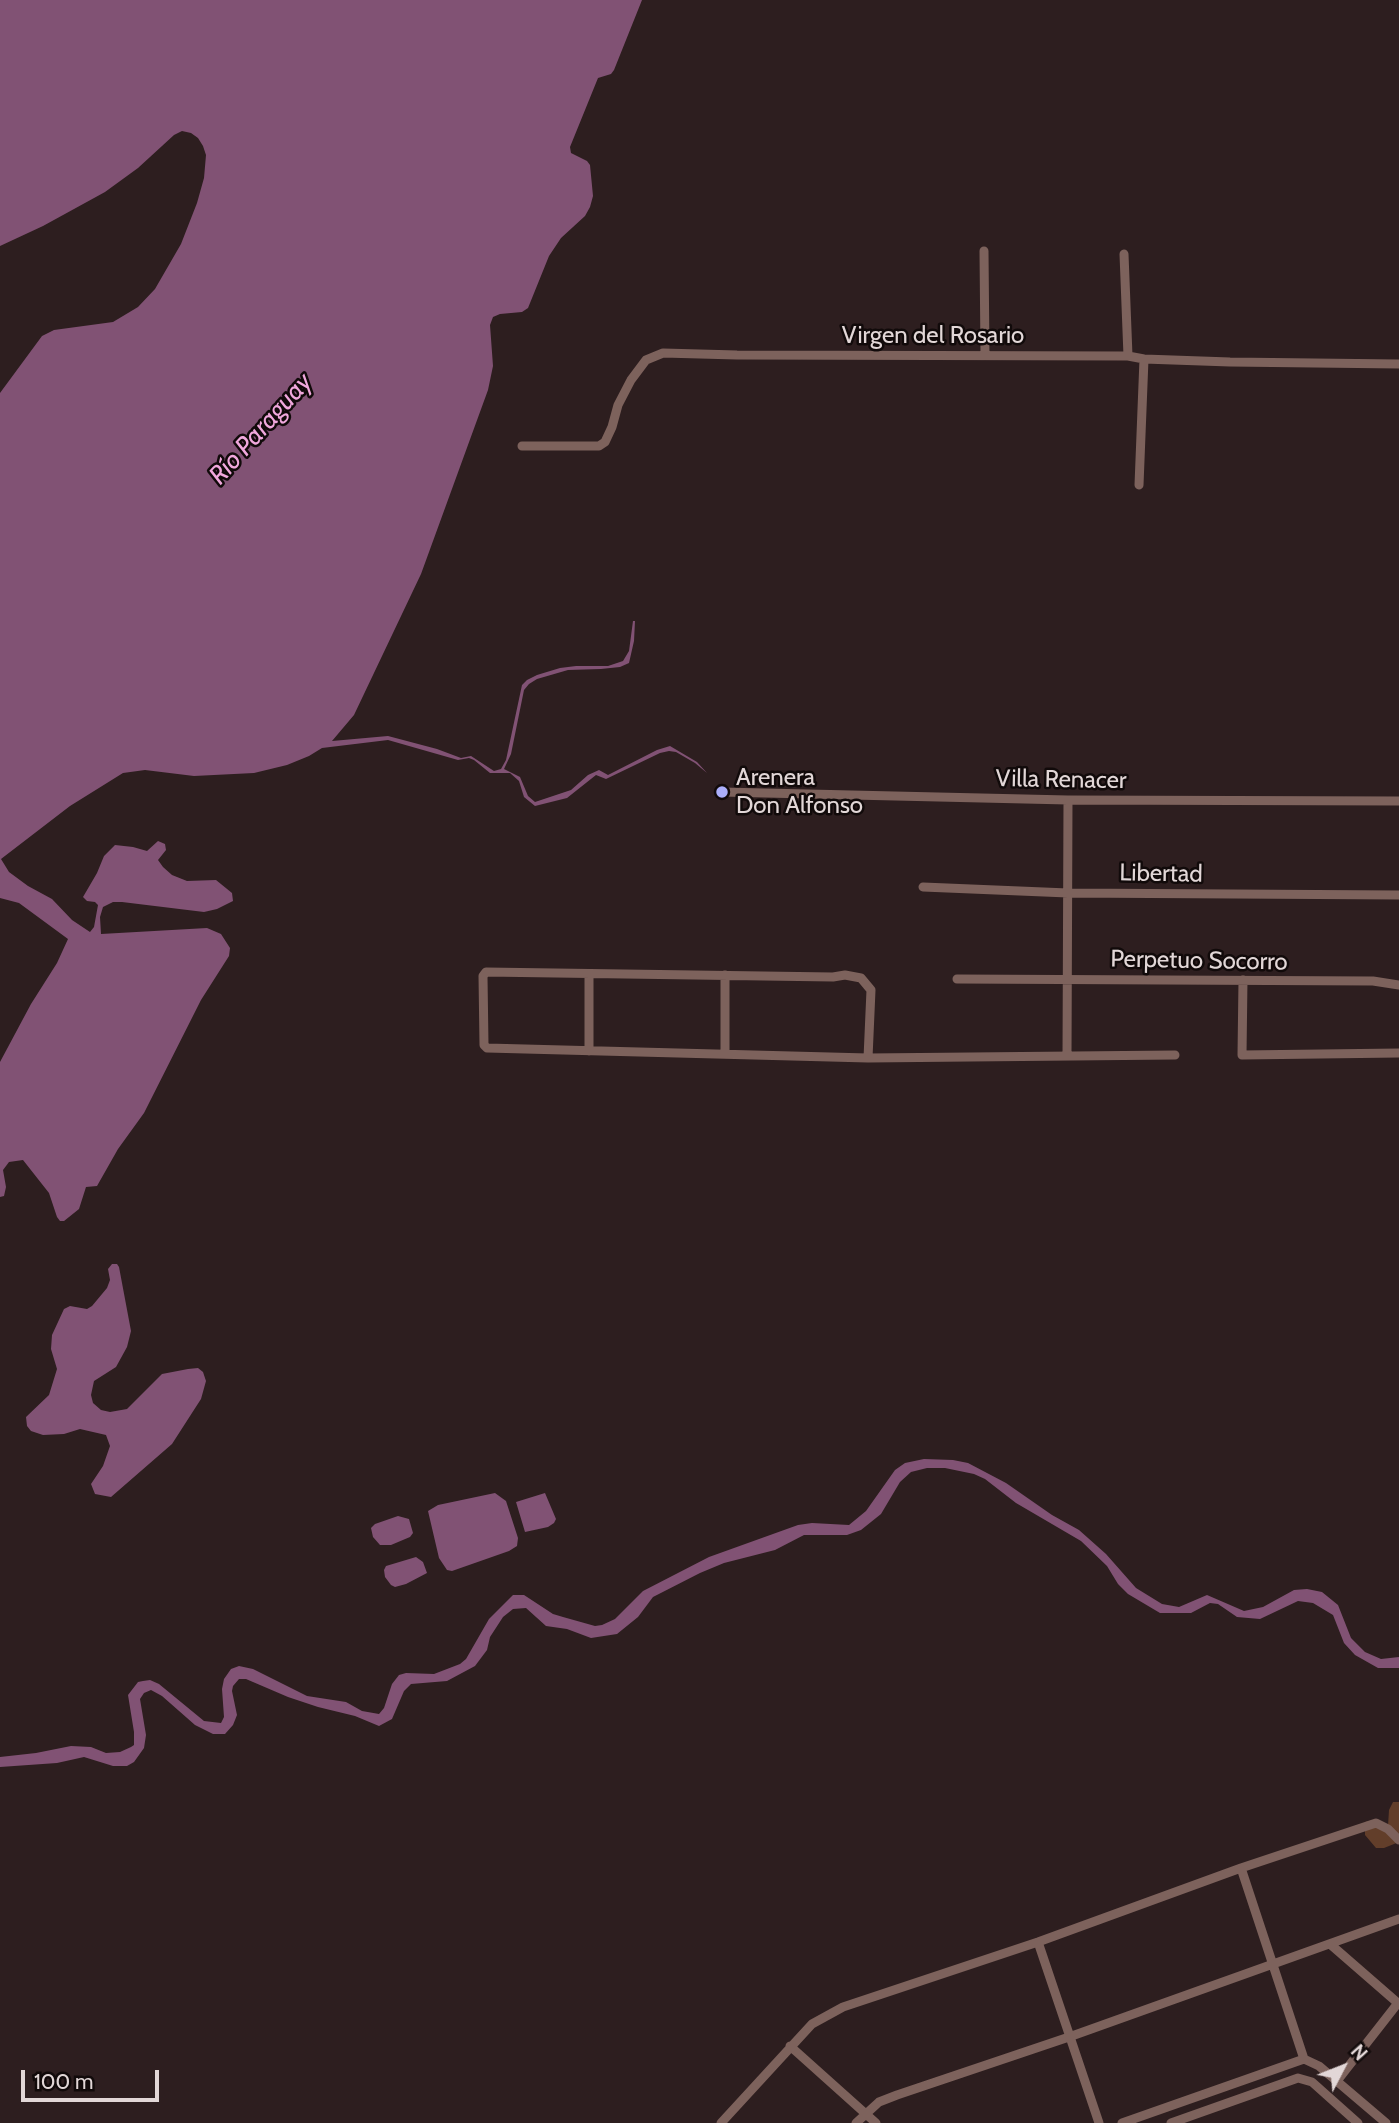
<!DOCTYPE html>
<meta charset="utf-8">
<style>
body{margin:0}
#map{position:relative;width:1399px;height:2123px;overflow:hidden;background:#2d1e1f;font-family:Cabin,sans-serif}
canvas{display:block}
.north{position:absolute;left:1308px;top:2032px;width:70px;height:70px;-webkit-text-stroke:5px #110a0a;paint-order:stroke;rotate:48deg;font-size:19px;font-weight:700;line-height:28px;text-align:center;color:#e2d7d7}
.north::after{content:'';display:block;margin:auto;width:24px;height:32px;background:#e2d7d7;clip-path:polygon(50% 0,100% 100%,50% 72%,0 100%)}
.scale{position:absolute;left:21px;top:2070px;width:138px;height:32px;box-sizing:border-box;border:4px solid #e2d7d7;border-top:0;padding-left:9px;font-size:21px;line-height:24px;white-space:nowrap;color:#e2d7d7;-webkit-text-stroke:5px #110a0a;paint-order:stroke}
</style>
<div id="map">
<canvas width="1399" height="2123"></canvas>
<div class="north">N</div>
<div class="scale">100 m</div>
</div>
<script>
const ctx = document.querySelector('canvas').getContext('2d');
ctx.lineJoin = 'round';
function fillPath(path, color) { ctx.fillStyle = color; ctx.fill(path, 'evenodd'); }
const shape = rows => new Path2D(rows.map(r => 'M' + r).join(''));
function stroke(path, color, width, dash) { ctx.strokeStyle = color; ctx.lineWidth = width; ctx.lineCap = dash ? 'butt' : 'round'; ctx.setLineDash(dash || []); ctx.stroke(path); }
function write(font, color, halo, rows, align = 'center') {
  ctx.font = font + ' Cabin,sans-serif'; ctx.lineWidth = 5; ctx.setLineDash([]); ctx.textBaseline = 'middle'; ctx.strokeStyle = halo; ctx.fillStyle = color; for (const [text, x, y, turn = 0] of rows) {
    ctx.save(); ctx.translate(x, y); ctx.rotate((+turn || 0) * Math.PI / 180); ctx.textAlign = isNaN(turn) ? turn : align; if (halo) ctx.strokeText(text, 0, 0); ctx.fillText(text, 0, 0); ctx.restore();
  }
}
fillPath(shape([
 [1393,1802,1399,1802,1399,1842,1384,1848,1376,1848,1365,1835,1365,1822,1377,1819,1388,1826,1389,1810]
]), '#623e2a');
fillPath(shape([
 [0,0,642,0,614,70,611,74,598,78,570,147,571,153,587,161,590,165,593,196,590,207,585,216,561,238,549,256,528,308,522,312,500,314,493,317,490,325,493,366,488,390,421,574,354,715,332,741,388,736,437,749,461,758,471,756,494,771,501,769,506,760,522,685,527,680,537,675,560,668,576,666,608,666,623,661,629,651,633,621,635,621,634,641,629,663,620,667,601,669,568,670,537,679,529,684,524,690,511,754,504,769,520,777,528,796,535,802,571,790,588,775,599,770,608,775,657,750,670,746,697,762,707,773,695,763,676,752,669,751,660,753,606,779,596,775,567,798,535,806,524,797,519,781,510,773,490,773,474,760,469,758,458,760,388,740,322,748,309,756,287,765,254,773,194,776,145,770,123,773,70,806,1,859,9,872,28,886,52,899,72,920,90,932,94,927,98,905,95,902,87,901,83,897,97,873,104,856,115,845,133,847,147,851,158,841,165,844,166,850,158,860,163,867,172,875,187,881,216,880,232,893,233,901,217,909,204,912,122,902,113,902,103,907,100,917,101,934,207,928,221,934,230,948,229,956,201,1000,144,1113,118,1149,97,1186,86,1187,79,1209,64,1221,60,1221,57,1217,49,1193,23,1160,9,1162,3,1170,6,1187,4,1196,0,1197,0,1062,31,1004,57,963,68,939,19,903,0,898,0,393,42,336,54,330,113,322,138,307,155,289,181,244,197,203,204,178,206,155,203,146,198,138,191,133,182,131,174,135,138,168,105,192,43,226,0,246],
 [112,1264,117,1264,119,1267,131,1331,127,1347,116,1367,94,1381,91,1395,93,1403,101,1410,110,1412,127,1409,162,1374,188,1369,198,1368,203,1372,206,1381,201,1399,172,1444,111,1497,95,1494,91,1484,103,1466,110,1446,106,1435,80,1429,64,1434,43,1435,31,1431,27,1426,26,1417,49,1395,57,1369,51,1349,52,1335,64,1309,70,1306,87,1309,92,1306,107,1288,110,1280,108,1269],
 [924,1459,953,1460,968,1463,1006,1483,1052,1515,1079,1530,1106,1554,1136,1588,1162,1604,1179,1607,1207,1595,1244,1611,1263,1607,1294,1590,1307,1589,1322,1592,1338,1605,1351,1638,1365,1652,1381,1659,1399,1657,1399,1668,1378,1668,1355,1655,1344,1643,1333,1615,1313,1603,1298,1601,1260,1619,1237,1617,1218,1604,1210,1603,1191,1613,1160,1613,1128,1594,1118,1584,1107,1566,1081,1541,1016,1503,985,1479,974,1474,945,1468,927,1468,911,1472,900,1482,881,1514,861,1530,847,1535,804,1535,775,1550,724,1563,700,1573,653,1597,638,1617,617,1634,591,1638,567,1629,546,1626,526,1608,513,1609,503,1617,490,1637,487,1650,475,1666,447,1681,411,1684,404,1691,392,1719,379,1726,355,1716,318,1707,288,1697,246,1679,239,1679,233,1686,232,1691,237,1715,233,1725,225,1734,213,1734,195,1725,162,1696,151,1690,144,1693,140,1699,146,1735,144,1748,134,1762,127,1766,113,1766,84,1757,57,1763,0,1767,0,1757,36,1753,71,1746,91,1747,106,1753,120,1752,131,1747,134,1745,134,1732,128,1695,138,1682,143,1681,150,1680,159,1684,204,1721,221,1723,224,1717,222,1689,224,1679,231,1669,239,1666,253,1669,307,1696,346,1702,362,1711,379,1714,384,1708,392,1684,399,1675,406,1673,434,1674,460,1664,466,1659,489,1619,513,1595,524,1595,553,1614,563,1617,595,1626,602,1625,615,1619,643,1591,709,1557,798,1525,812,1523,849,1525,866,1511,895,1470,905,1463],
 [495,1493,506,1501,518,1538,517,1546,509,1551,452,1571,447,1570,439,1558,428,1511,438,1505],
 [545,1493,556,1519,554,1523,548,1527,525,1532,516,1502],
 [398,1516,409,1519,413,1533,410,1537,391,1545,380,1545,373,1537,371,1528,375,1524],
 [416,1557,423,1562,427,1573,406,1584,395,1587,391,1585,385,1577,384,1570,386,1566]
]), '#815274');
stroke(shape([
 [984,251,985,355],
 [1124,254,1128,356],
 [522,446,599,446,605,442,612,427,618,405,631,380,646,360,663,353,737,355,1128,356,1144,359,1230,362,1399,364],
 [1139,485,1144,359],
 [722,792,1068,800,1399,801],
 [923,887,1068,893,1399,895],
 [957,979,1373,981,1399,985],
 [1243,980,1242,1055,1399,1053],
 [589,1051,589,974],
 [725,1053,725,975],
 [1067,1056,1068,800],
 [868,1058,871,990,861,978,845,975,833,977,486,972,483,976,484,1045,487,1048,868,1058,1175,1055],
 [1241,1868,1304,2059],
 [1038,1942,1099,2123],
 [1330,1944,1399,2004],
 [790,2046,876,2123],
 [1337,2081,1398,2003],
 [721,2123,812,2024,843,2007,1038,1942,1241,1868,1376,1823,1388,1829,1399,1840],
 [856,2123,879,2102,897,2095,1069,2037,1399,1919],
 [1122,2123,1304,2059,1319,2066,1386,2123],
 [1171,2123,1298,2078,1312,2082,1358,2123]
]), '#7d625c', 9);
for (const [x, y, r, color] of [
 [722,792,7,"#acaffb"]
]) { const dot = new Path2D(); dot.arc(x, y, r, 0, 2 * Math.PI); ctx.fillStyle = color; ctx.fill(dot); stroke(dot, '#110a0a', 2.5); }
write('24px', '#e2d7d7', '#110a0a', [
 ["Virgen del Rosario",933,336],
 ["Villa Renacer",1061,780,1],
 ["Libertad",1161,874,1],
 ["Perpetuo Socorro",1199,961,1]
]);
write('24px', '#e2d7d7', '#110a0a', [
 ["Arenera",736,778],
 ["Don Alfonso",736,806]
], 'left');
write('italic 26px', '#f1a8dd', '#110a0a', [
 ["Río Paraguay",261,429,-48]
]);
</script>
